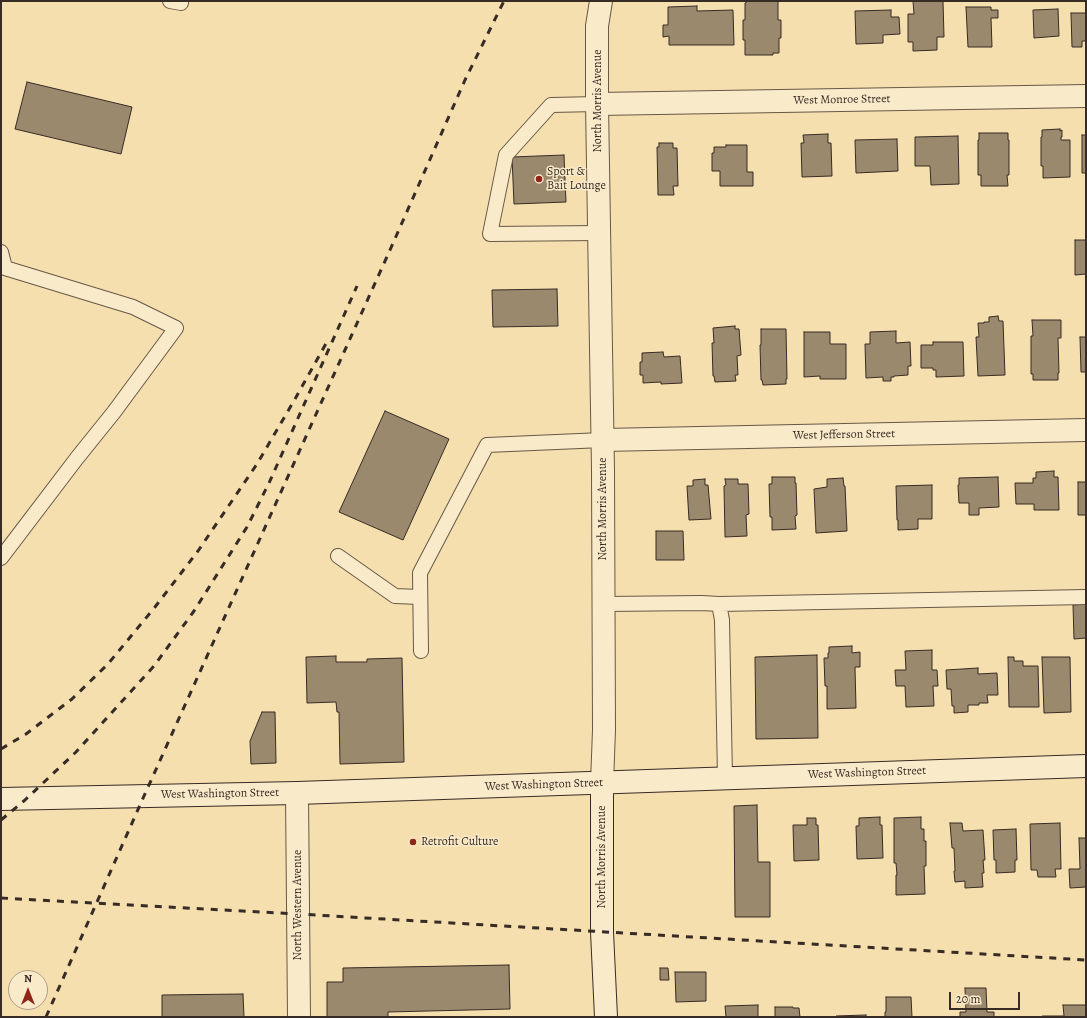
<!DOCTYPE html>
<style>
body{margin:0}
#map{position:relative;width:1087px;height:1018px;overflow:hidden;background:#f6dfae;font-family:Alegreya,serif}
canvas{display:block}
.frame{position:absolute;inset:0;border:2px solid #372b25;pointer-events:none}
.north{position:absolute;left:8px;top:970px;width:40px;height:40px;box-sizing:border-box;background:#f9eaca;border:1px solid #ab9e88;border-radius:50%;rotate:0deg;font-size:11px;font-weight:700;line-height:16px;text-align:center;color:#372b25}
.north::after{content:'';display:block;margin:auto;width:14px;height:18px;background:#8f2418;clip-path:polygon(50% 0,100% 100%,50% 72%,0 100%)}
.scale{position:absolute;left:949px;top:992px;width:71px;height:18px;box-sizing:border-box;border:2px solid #372b25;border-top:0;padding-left:5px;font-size:12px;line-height:14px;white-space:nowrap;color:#372b25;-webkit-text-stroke:3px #f9eaca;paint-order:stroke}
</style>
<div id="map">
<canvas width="1087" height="1018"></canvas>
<div class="frame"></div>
<div class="north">N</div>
<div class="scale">20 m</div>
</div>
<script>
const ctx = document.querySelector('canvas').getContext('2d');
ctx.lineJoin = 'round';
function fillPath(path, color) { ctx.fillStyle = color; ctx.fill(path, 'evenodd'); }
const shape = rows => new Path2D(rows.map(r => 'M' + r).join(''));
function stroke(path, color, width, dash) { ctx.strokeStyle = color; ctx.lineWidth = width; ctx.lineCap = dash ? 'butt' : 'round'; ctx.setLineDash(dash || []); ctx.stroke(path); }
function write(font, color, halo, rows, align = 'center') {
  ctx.font = font + ' Alegreya,serif'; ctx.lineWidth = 3; ctx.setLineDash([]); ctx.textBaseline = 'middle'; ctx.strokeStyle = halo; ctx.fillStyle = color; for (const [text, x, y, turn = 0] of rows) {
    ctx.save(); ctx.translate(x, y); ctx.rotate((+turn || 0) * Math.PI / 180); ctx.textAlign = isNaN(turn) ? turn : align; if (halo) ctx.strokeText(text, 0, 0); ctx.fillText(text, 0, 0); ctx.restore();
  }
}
const building = shape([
 [746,1,778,1,778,20,781,20,781,38,779,38,779,53,773,53,773,55,745,55,745,40,743,40,743,20,745,20,745,3,746,3,746,1],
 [913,1,943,1,944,37,937,37,937,50,913,51,913,42,908,42,908,14,914,14,913,1],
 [697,6,697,11,733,10,734,45,669,45,669,36,663,37,663,25,668,25,668,7,697,6],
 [966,7,991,7,991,10,998,10,998,18,991,18,992,47,968,47,966,7],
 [1058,9,1059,36,1034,38,1033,10,1058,9],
 [891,10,891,17,899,17,900,34,883,35,883,43,856,44,855,11,891,10],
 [1071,13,1086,13,1086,41,1082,41,1082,47,1072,47,1071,13],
 [27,82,132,107,121,154,15,129,27,82],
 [1060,129,1060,131,1062,130,1062,137,1061,137,1061,140,1070,140,1070,177,1043,178,1043,166,1041,166,1041,137,1042,137,1042,130,1060,129],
 [979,133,1008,133,1008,140,1009,140,1009,175,1007,175,1008,186,981,186,981,175,978,175,978,140,979,140,979,133],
 [828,134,828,143,831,143,832,176,802,177,801,143,804,143,803,135,828,134],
 [1082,135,1086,135,1086,173,1082,173,1082,135],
 [958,136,959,184,931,185,930,166,915,166,915,137,958,136],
 [897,139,898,171,856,173,855,140,897,139],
 [659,143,673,143,673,148,677,148,678,186,673,186,674,195,658,195,657,147,659,147,659,143],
 [726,145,747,145,747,172,753,172,753,186,720,186,720,171,712,171,712,153,714,153,714,147,726,147,726,145],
 [564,155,566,202,514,204,512,157,564,155],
 [1075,240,1086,240,1086,274,1075,275,1075,240],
 [557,289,558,326,493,327,492,290,557,289],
 [998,316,999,321,1003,321,1005,375,978,376,976,337,979,337,978,323,984,323,984,322,989,322,989,317,998,316],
 [1032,320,1061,320,1061,338,1058,338,1059,373,1058,373,1058,380,1033,380,1033,374,1031,374,1031,336,1033,336,1032,320],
 [735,326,735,329,739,329,741,355,737,356,738,375,735,375,736,381,715,382,714,376,713,376,712,343,714,343,713,328,735,326],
 [761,329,786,329,787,379,786,379,786,384,763,385,762,380,761,380,760,345,761,345,761,329],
 [896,331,896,343,910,342,911,366,908,366,908,375,894,376,894,377,891,377,891,381,883,381,883,377,866,378,865,344,870,344,870,332,896,331],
 [804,332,830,332,830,344,846,344,846,379,820,379,820,376,804,377,804,332],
 [1080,337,1086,337,1086,372,1081,372,1080,337],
 [933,342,963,342,964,376,936,377,936,370,933,370,933,368,921,368,921,345,933,345,933,342],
 [663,352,664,357,680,356,682,383,661,384,661,382,643,383,643,375,640,375,640,362,642,362,642,353,663,352],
 [385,411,449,439,403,540,339,512,385,411],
 [1054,471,1054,477,1058,477,1059,510,1034,510,1034,504,1016,504,1015,483,1033,483,1033,478,1036,478,1036,472,1054,471],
 [772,477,795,477,795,483,796,483,797,515,795,516,796,529,772,530,772,517,770,517,769,484,772,484,772,477],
 [998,477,999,507,979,508,979,515,969,515,969,503,959,503,958,485,959,485,959,478,998,477],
 [843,478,844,486,845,486,847,531,816,533,814,489,827,487,827,479,843,478],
 [705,479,705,485,708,485,711,519,689,520,687,486,693,486,693,480,705,479],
 [725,479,738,479,738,484,748,484,749,514,746,515,747,536,725,537,724,486,726,485,725,479],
 [1078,482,1086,482,1086,515,1078,515,1078,482],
 [932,485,932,519,918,519,918,529,898,530,898,520,897,520,896,486,932,485],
 [656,531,683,531,684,560,656,560,656,531],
 [1086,604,1086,638,1074,639,1073,605,1086,604],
 [852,646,852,653,860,652,860,667,855,667,856,708,827,709,827,686,825,686,824,658,828,658,828,653,829,653,829,647,852,646],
 [932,650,932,670,937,670,938,686,933,686,934,706,906,707,905,686,896,686,895,670,906,670,905,651,932,650],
 [817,655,818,738,756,739,755,657,817,655],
 [336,656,336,662,367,662,367,659,402,658,404,762,340,764,339,712,337,712,336,702,307,703,306,657,336,656],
 [1008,657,1014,657,1014,661,1023,661,1023,666,1038,666,1039,707,1009,707,1008,657],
 [1042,657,1070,657,1071,712,1044,713,1042,657],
 [978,668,978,674,997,673,998,695,987,695,988,703,979,703,979,705,968,705,968,712,954,713,954,706,952,706,951,689,947,689,946,670,978,668],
 [262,712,275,712,276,763,251,764,250,741,262,712],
 [757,805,758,862,770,862,770,917,735,917,734,806,757,805],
 [880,817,880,825,882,825,883,858,857,859,856,826,859,826,859,818,880,817],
 [921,817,921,829,924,829,924,841,926,841,926,866,924,866,925,894,896,895,896,875,897,875,896,863,894,863,894,818,921,817],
 [807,818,816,818,816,825,818,825,819,860,794,861,793,825,807,825,807,818],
 [950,823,962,823,963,831,983,830,985,860,983,860,984,873,982,873,983,887,965,888,965,881,955,882,954,871,955,871,954,848,952,848,950,823],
 [1060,823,1061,869,1055,869,1056,877,1038,877,1037,870,1031,870,1030,824,1060,823],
 [1016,829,1017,860,1015,860,1015,872,996,873,996,860,994,860,993,830,1016,829],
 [1079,838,1086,838,1086,887,1070,888,1069,869,1080,869,1079,838],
 [509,965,510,1009,388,1012,388,1017,327,1017,327,982,343,982,343,968,509,965],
 [660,968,668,968,669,980,660,980,660,968],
 [675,972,706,972,706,1001,676,1002,675,972],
 [965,988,986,988,987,1012,994,1012,994,1017,960,1017,960,1012,966,1012,965,988],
 [243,994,244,1017,162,1017,162,995,243,994],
 [886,997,911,997,912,1017,885,1017,885,1012,886,1012,886,997],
 [758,1005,758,1017,726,1017,725,1006,758,1005],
 [1063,1005,1086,1005,1086,1017,1042,1017,1042,1016,1064,1016,1063,1005],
 [775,1007,793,1007,793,1008,799,1008,800,1017,775,1017,775,1007],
 [866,1015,866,1017,836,1017,836,1016,866,1015]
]);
fillPath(building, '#9a896c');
stroke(building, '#372b25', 1);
const service = shape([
 [170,1,181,3,181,1],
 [597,104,551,105,506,155,490,234,599,233],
 [1,252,5,268,133,307,176,328,114,412,77,458,1,558],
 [338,556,395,596,420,597],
 [604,604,702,603,719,604,1086,597],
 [719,604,722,620,725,778],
 [421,651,420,573,487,445,603,440]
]);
const minor = shape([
 [597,104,1086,96],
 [603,440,1086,430],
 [297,793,299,1017]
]);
const tertiary = shape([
 [601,1,597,26,597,104,603,470,604,730,602,783]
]);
const secondary = shape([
 [602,783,602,932,606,1017],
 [1,799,297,793,1086,766]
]);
stroke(service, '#675847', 16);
stroke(minor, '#675847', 24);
stroke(tertiary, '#675847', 24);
stroke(secondary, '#372b25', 24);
stroke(service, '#f9eaca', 14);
stroke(minor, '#f9eaca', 22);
stroke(tertiary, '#f9eaca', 22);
stroke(secondary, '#f9eaca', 22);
stroke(shape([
 [1,749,26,734,72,699,108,664,155,607,198,551,257,464,295,399,328,340],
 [1,820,25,800,76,752,154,666,194,611,247,527,269,483,357,286],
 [1,898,298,914,1086,960],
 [46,1017,144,796,390,250,465,80,504,1]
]), '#372b25', 3, [7, 7]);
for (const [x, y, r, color] of [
 [539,179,4,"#8f2418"],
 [413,842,4,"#8f2418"]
]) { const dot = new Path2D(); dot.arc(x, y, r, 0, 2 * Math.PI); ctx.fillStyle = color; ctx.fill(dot); stroke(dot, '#f9eaca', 1.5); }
write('12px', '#372b25', '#f9eaca', [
 ["West Monroe Street",842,100,-1],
 ["North Morris Avenue",598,101,-90],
 ["West Jefferson Street",844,435,-1],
 ["North Morris Avenue",603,509,-90],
 ["West Washington Street",867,773,-2],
 ["West Washington Street",544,785,-2],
 ["West Washington Street",220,794,-1],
 ["North Morris Avenue",602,857,-90],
 ["North Western Avenue",298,905,-90]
]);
write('12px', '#372b25', '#f9eaca', [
 ["Sport &",547,172],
 ["Bait Lounge",547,186],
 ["Retrofit Culture",421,842]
], 'left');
</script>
